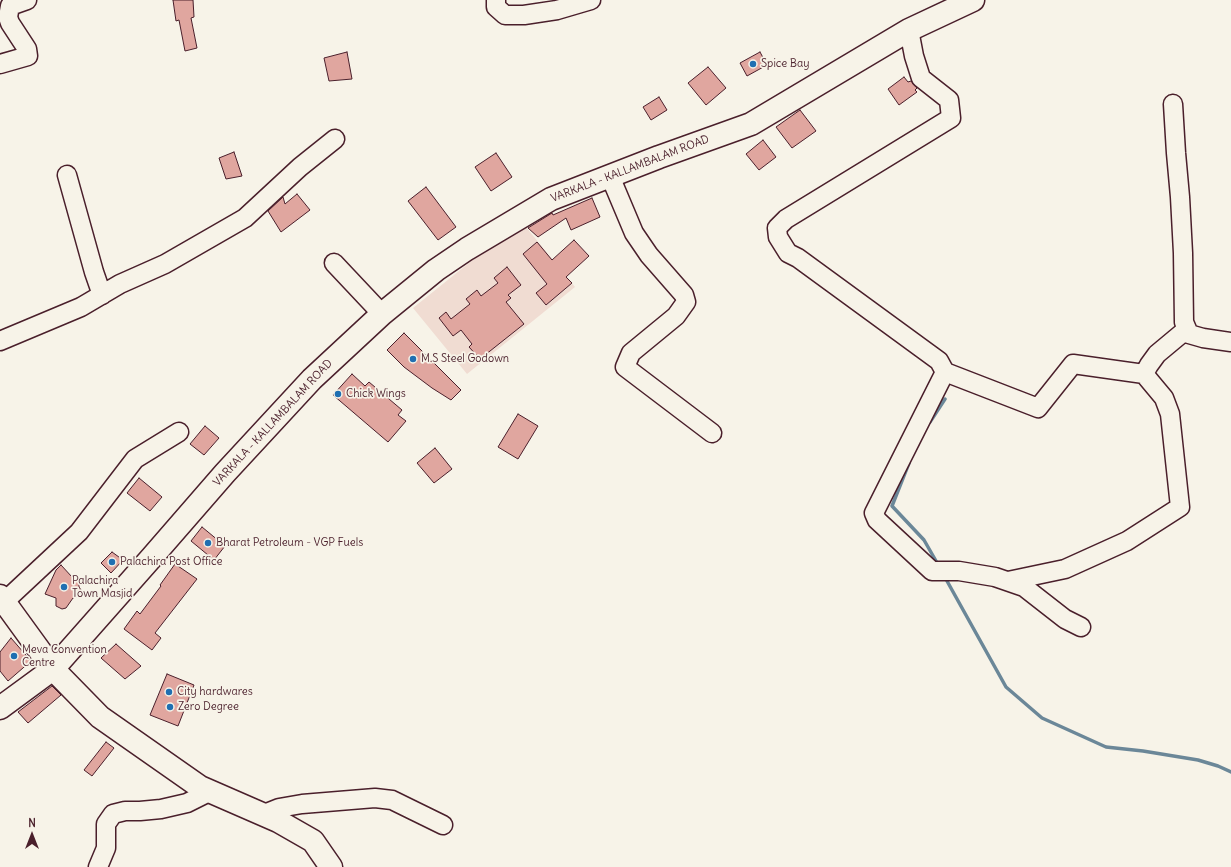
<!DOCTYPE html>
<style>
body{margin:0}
#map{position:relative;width:1231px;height:867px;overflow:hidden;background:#f7f3e8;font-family:Delius,sans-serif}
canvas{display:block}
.north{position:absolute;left:12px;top:815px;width:40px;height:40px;-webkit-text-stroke:3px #f7f3e8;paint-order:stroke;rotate:0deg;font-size:11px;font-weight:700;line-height:16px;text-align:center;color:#4a1f2b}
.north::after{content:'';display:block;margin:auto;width:14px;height:18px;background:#4a1f2b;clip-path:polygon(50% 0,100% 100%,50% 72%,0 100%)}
</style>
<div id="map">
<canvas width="1231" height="867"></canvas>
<div class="north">N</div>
</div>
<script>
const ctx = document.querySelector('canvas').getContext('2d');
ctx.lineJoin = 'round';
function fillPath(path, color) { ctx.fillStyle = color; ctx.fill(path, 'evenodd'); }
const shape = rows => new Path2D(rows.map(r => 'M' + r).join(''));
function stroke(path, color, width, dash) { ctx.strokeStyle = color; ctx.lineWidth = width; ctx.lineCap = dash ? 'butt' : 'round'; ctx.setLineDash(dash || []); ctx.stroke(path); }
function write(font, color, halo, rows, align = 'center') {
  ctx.font = font + ' Delius,sans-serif'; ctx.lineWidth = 3.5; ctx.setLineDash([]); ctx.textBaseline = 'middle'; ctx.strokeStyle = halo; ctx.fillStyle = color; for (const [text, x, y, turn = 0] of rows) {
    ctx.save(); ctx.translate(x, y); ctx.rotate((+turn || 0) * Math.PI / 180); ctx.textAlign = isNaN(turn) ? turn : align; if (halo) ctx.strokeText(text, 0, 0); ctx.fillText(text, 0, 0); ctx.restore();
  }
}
fillPath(shape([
 [521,221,575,287,467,374,413,308]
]), '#f0dcd2');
stroke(shape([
 [930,422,945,399],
 [909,463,892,506,924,540,936,561],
 [947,581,1006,687,1042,718,1106,747,1143,751,1198,760,1218,766,1231,772]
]), '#6b8798', 3.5);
const building = shape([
 [173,0,193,0,194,17,191,18,197,48,185,51,179,20,176,21,173,0],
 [347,52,352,79,329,81,324,58,347,52],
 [760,52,767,65,747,76,740,63,760,52],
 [708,67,726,88,706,105,688,83,708,67],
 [904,77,908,82,911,81,917,88,915,90,917,92,899,105,888,89,904,77],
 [659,97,667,110,651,120,643,107,659,97],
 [800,110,816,131,792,148,776,127,800,110],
 [763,140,776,157,759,170,746,154,763,140],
 [234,152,242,176,226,179,219,158,234,152],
 [496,153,512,177,491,191,475,167,496,153],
 [426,187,456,227,438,240,408,201,426,187],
 [297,194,310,210,281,232,268,211,283,197,285,204,297,194],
 [592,198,600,217,571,230,566,218,538,237,528,228,552,213,553,215,592,198],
 [574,240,589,256,566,277,572,283,546,305,536,293,547,284,523,254,537,242,552,260,574,240],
 [507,267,521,285,508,295,511,298,506,302,524,324,480,359,469,347,472,344,461,330,453,336,439,318,446,312,451,319,470,304,466,299,477,290,481,296,498,283,494,278,507,267],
 [404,333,461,390,451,400,432,388,404,367,387,350,404,333],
 [352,374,365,386,369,382,402,410,398,415,406,421,388,442,333,395,352,374],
 [518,414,538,426,518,459,498,447,518,414],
 [205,426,219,438,204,455,190,444,205,426],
 [435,448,452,469,434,483,417,463,435,448],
 [139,478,162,497,150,511,127,493,139,478],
 [202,527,225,546,214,560,191,541,202,527],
 [112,552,123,560,111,573,101,563,112,552],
 [175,564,197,579,155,633,161,638,152,650,124,629,137,611,140,614,161,586,160,585,175,564],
 [61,565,72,577,79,579,79,587,81,590,79,596,73,598,66,608,62,609,56,606,56,598,45,594,56,570,61,565],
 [11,638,31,661,8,681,0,671,0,652,11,638],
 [116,644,141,666,125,679,101,658,116,644],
 [167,674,194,685,178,726,150,715,167,674],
 [52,686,61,695,28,723,18,712,52,686],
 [106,742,114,748,92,776,84,770,106,742]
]);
fillPath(building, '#e0a69f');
stroke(building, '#4a1f2b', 1);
const minor = shape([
 [496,0,496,7,505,15,524,15,557,10,591,0],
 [909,30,914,56,921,78,949,100,951,118,786,219,777,228,778,237,788,253,798,258,939,361,945,372,874,513,877,520,932,571,959,571,995,577,1024,587,1065,619,1081,627],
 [0,64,28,56,27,49,10,23,8,17,10,6,27,0],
 [1173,104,1176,153,1180,197,1183,253,1184,322,1189,334,1203,338,1231,342],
 [67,175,94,272,102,295],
 [610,176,634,233,649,255,684,295,686,302,676,316,631,353,625,367,712,433],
 [334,263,382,314],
 [0,341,81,307,120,284,165,264,245,218,300,167,335,139],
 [945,372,1038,408,1073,364,1144,374],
 [1008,581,1065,569,1127,541,1180,507,1170,414,1164,398,1144,374,1149,365,1157,354,1187,329],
 [4,602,79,532,135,459,179,432],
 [264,814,279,808,302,804,375,798,392,800,443,825],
 [98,867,106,848,106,824,113,814,125,811,140,811,161,809,187,803,211,791]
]);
const major = shape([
 [0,596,53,669,100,717,200,787,278,821,313,841,331,867],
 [0,708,53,669,152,557,225,473,312,379,382,314,436,270,467,249,551,199,659,157,751,124,909,30,973,0]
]);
stroke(minor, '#4a1f2b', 21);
stroke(major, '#4a1f2b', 25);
stroke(minor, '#f7f3e8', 18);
stroke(major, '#f7f3e8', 22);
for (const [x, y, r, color] of [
 [753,64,4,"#1f6fb2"],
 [413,359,4,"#1f6fb2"],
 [338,394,4,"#1f6fb2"],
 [208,543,4,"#1f6fb2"],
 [112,562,4,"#1f6fb2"],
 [64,587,4,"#1f6fb2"],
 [14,656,4,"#1f6fb2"],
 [169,692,4,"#1f6fb2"],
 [170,707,4,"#1f6fb2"]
]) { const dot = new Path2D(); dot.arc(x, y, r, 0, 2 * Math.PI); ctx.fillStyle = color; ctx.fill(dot); stroke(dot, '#f7f3e8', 1.5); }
write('11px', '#4a1f2b', '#f7f3e8', [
 ["Spice Bay",761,64],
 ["M.S Steel Godown",421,359],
 ["Chick Wings",346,394],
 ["Bharat Petroleum - VGP Fuels",216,543],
 ["Palachira Post Office",120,562],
 ["Palachira",72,581],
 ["Town Masjid",72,594],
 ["Meva Convention",22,650],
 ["Centre",22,663],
 ["City hardwares",177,692],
 ["Zero Degree",178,707]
], 'left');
write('11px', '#4a1f2b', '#f7f3e8', [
 ["VARKALA - KALLAMBALAM ROAD",630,169,-21],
 ["VARKALA - KALLAMBALAM ROAD",273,423,-47]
]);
</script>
